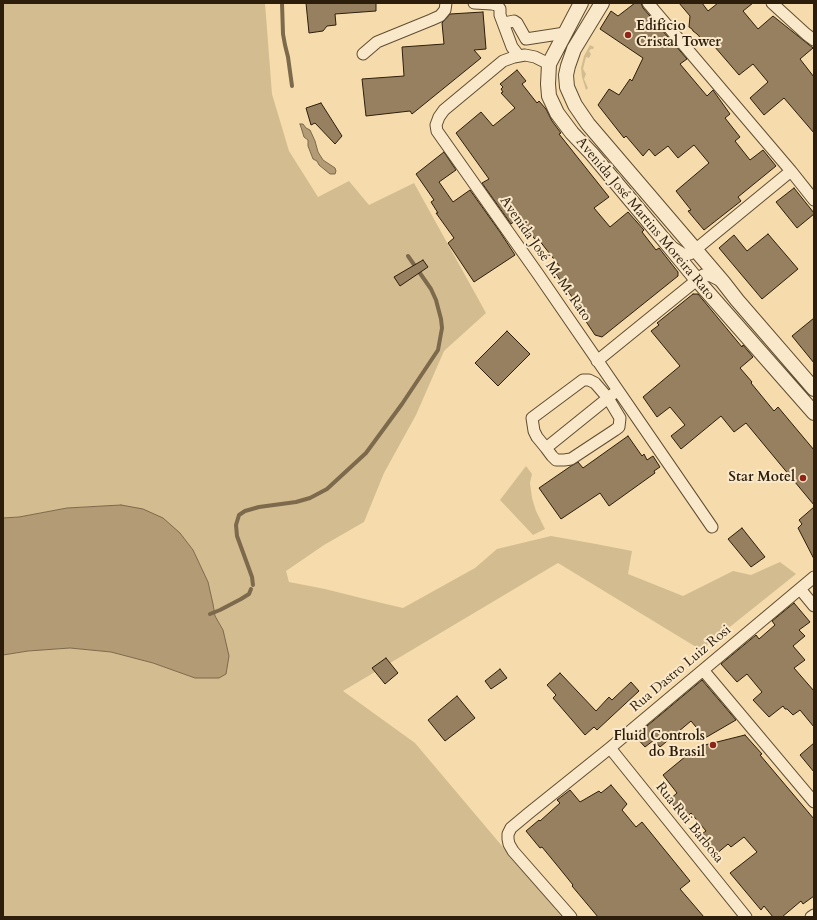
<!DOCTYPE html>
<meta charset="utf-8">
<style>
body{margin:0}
#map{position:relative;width:817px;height:920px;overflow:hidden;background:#f6dcac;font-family:Cardo,serif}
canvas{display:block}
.frame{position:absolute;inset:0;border:4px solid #2d1d0b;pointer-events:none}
</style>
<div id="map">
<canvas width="817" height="920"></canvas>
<div class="frame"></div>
</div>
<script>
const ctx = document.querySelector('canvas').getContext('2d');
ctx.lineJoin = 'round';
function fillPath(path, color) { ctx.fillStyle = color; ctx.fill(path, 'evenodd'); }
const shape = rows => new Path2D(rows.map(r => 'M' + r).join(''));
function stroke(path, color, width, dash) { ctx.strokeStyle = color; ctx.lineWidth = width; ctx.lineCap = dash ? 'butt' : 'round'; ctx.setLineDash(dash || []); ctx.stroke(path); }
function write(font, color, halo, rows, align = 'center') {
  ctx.font = font + ' Cardo,serif'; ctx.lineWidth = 4; ctx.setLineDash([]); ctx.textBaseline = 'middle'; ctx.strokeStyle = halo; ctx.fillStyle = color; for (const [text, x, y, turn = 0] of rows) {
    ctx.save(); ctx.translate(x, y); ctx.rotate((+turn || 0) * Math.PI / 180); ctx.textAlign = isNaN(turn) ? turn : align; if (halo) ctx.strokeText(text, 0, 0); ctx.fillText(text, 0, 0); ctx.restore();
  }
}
fillPath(shape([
 [3,3,265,3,272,94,289,151,318,197,349,181,369,205,414,183,486,313,444,351,416,415,384,473,364,522,324,545,286,571,289,582,325,589,369,600,403,608,475,568,497,549,551,536,596,544,632,551,628,574,683,596,733,571,751,575,780,562,796,574,701,650,558,563,343,691,415,743,562,917,3,917,3,655,28,651,70,648,111,652,153,663,195,678,223,630,215,616,213,604,208,582,193,550,180,533,98,506,67,508,19,517,3,518],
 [590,45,594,47,593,49,591,49,589,51,591,54,589,58,586,57,583,69,586,74,584,79,588,88,586,90,582,77,581,68,584,56],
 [526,466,532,474,530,483,532,498,536,511,545,529,533,535,500,500]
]), '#d4bc91');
const water = shape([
 [300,124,303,124,306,128,310,130,315,141,318,152,323,160,335,168,336,171,335,174,330,174,319,165,317,161,313,159,308,146,308,140,304,137,300,124],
 [121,505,143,509,163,518,180,533,193,550,208,582,213,604,215,616,223,630,229,656,226,674,219,678,195,678,153,663,111,652,70,648,28,651,3,655,3,518,19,517,67,508,121,505]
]);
fillPath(water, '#b29b75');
stroke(water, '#7d694b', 1);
stroke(shape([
 [282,3,283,34,285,45,288,57,292,86],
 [253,585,252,577,237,536,236,525,239,515,245,511,259,507,296,502,310,498,327,489,366,453,402,404,438,350,442,328,441,319,436,300,431,289,408,256],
 [210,614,220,610,241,599,249,594,251,589]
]), '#7d694b', 4);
const building = shape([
 [306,3,376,3,376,11,335,14,336,25,327,26,323,31,309,33,306,3],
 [635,3,641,3,643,8,687,59,680,64,707,96,713,90,715,93,730,114,725,118,740,137,735,141,750,160,763,150,776,166,738,197,741,201,704,230,688,211,691,210,676,191,709,163,694,145,678,158,668,146,655,156,649,149,643,156,626,136,624,138,598,105,609,89,619,95,630,79,632,81,643,58,600,29,611,11,618,16,635,3],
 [679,3,702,3,708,11,718,3,753,3,743,11,758,29,773,16,813,48,800,59,814,77,814,133,784,98,764,115,750,98,768,82,753,64,739,75,708,39,705,43,697,34,693,31,692,29,689,27,690,16,679,3],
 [483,12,486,49,474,50,481,58,412,114,410,111,366,116,362,79,404,76,402,47,444,44,442,23,450,14,483,12],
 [517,70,526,81,522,84,537,103,539,101,546,109,552,121,561,133,559,134,609,197,594,208,610,227,628,212,644,230,642,232,656,250,659,248,678,272,678,276,602,337,595,335,579,311,581,310,554,271,560,267,539,240,537,242,528,230,525,230,517,219,511,224,482,183,489,179,456,133,481,112,493,126,515,108,501,93,503,92,501,89,503,87,500,84,517,70],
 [321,103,342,136,335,144,315,123,311,125,306,108,321,103],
 [444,152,456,170,439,182,453,202,470,190,500,232,515,255,474,282,448,243,454,238,436,213,438,213,431,202,434,200,416,174,444,152],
 [794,188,814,213,814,214,797,228,776,202,794,188],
 [768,234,798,269,762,299,719,248,734,235,747,251,768,234],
 [423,260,428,267,400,286,394,277,423,260],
 [693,294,698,294,742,347,743,345,753,357,740,368,752,382,751,383,774,411,778,407,814,450,814,505,746,423,734,432,721,416,681,449,671,436,685,425,670,407,657,417,643,397,680,366,651,331,659,325,657,323,693,294],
 [814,318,814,363,792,336,814,318],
 [507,331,530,354,498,386,475,363,507,331],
 [628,436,642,456,644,454,647,460,653,456,660,467,654,471,655,473,609,506,600,493,561,519,539,488,571,466,578,462,583,468,628,436],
 [814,507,814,559,798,528,802,524,799,520,814,507],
 [742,528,765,557,751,567,728,539,742,528],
 [794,603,810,622,799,630,805,636,793,646,805,660,794,668,814,691,814,727,800,710,793,715,787,709,785,709,783,706,769,717,753,700,762,692,747,674,737,682,721,664,756,635,759,639,775,625,772,621,794,603],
 [386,658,398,673,385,684,372,668,386,658],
 [500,669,507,678,491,689,485,681,500,669],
 [560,673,596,711,609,697,612,700,631,682,639,691,597,730,594,727,585,735,553,698,556,695,547,685,560,673],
 [702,680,736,720,705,738,691,721,660,747,654,740,645,747,635,736,702,680],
 [457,696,475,718,445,741,428,720,457,696],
 [745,735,762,754,760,755,814,819,814,896,803,904,801,901,782,917,773,917,764,906,761,910,730,873,757,852,744,837,731,847,728,844,715,855,699,836,706,831,691,813,685,819,669,800,677,793,663,775,697,747,745,735],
 [814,743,814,772,800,755,814,743],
 [611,785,627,804,622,810,636,827,642,822,690,881,680,889,704,917,598,917,572,886,573,885,556,864,542,847,540,848,526,831,539,820,540,821,560,803,557,800,570,790,580,802,599,791,601,793,611,785]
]);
fillPath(building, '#96805f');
stroke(building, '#2d1d0b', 1);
const minor = shape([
 [474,3,492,4,497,5,500,9,500,15,512,47,519,56],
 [648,3,791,171,814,200],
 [772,3,806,34,814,40],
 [504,25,509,22,514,21,517,23,526,39,565,33],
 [363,54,377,42,431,20,440,16,445,10,446,3],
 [549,64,535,57,525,55,514,57,503,61,444,110,439,117,436,125,437,131,538,274,712,527],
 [672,247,683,254,690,254,791,171],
 [597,361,703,275,711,276,721,281],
 [583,380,589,380,595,383,608,398,546,448,537,437,534,431,532,418,583,380],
 [546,448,552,456,556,460,564,460,571,459,615,430,619,427,620,418,608,398,613,394],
 [800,589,814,606],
 [703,670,814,802],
 [610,748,746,917],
 [571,917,513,851,509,844,508,839,508,834,511,828,529,813,610,748,752,629,814,577],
 [811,917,814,915]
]);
const tertiary = shape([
 [581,3,549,64,548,84,549,96,557,113,572,133,592,154,669,246,697,280,814,413],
 [602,3,574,49,568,66,566,75,567,87,575,105,588,124,723,282,737,300,814,389]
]);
stroke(minor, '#5f4d33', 13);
stroke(tertiary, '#5f4d33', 16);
stroke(minor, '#f9e8c9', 11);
stroke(tertiary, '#f9e8c9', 14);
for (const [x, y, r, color] of [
 [628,35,4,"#8f2418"],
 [803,478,4,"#8f2418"],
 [713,745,4,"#8f2418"]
]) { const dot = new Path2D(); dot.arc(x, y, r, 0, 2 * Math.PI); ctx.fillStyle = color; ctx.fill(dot); stroke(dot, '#f9e8c9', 1.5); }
write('bold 14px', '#2d1d0b', '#f9e8c9', [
 ["Edifício",636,27,"left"],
 ["Cristal Tower",636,43,"left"],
 ["Star Motel",795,478],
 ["Fluid Controls",705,737],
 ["do Brasil",705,753]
], 'right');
write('14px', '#2d1d0b', '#f9e8c9', [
 ["Avenida José Martins Moreira Rato",645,219,50],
 ["Avenida José M. M. Rato",545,259,55],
 ["Rua Dastro Luiz Rosi",681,669,-40],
 ["Rua Rui Barbosa",689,823,51]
]);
</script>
